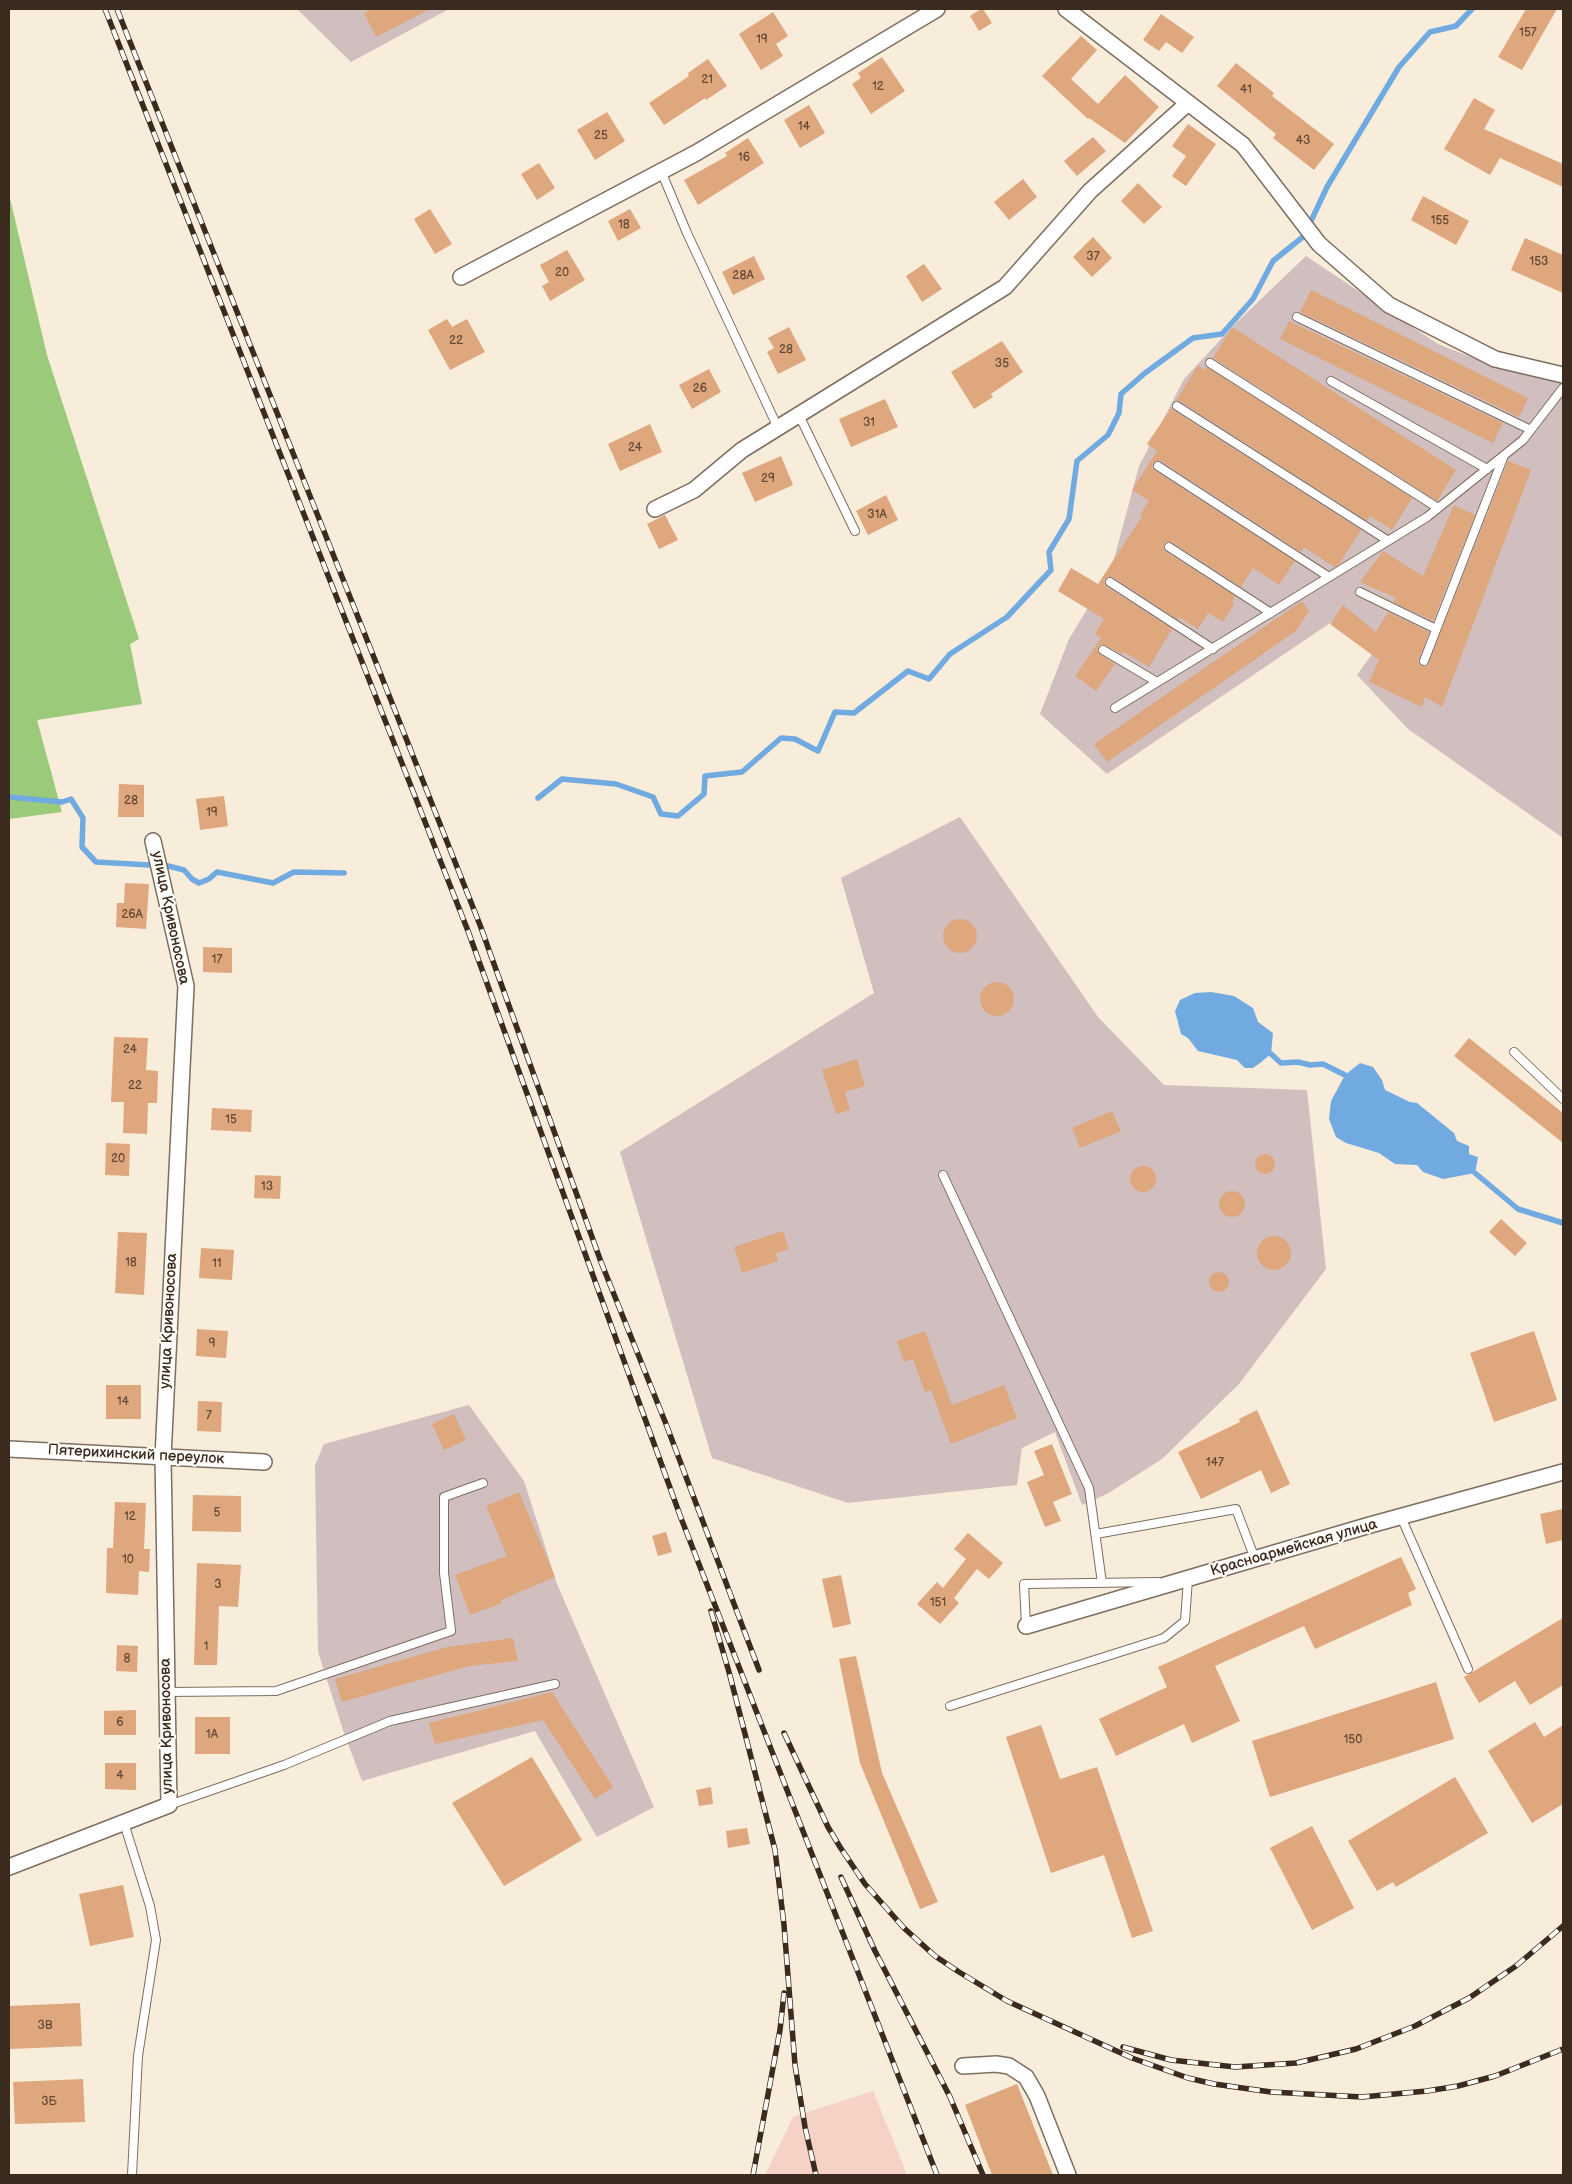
<!DOCTYPE html>
<meta charset="utf-8">
<style>
body{margin:0}
#map{position:relative;width:1572px;height:2184px;overflow:hidden;background:#f8ecdb;font-family:"Balsamiq Sans",sans-serif}
canvas{display:block}
.frame{position:absolute;inset:0;border:10px solid #3b2a1e;pointer-events:none}
</style>
<div id="map">
<canvas width="1572" height="2184"></canvas>
<div class="frame"></div>
</div>
<script>
const ctx = document.querySelector('canvas').getContext('2d');
ctx.lineJoin = 'round';
function fillPath(path, color) { ctx.fillStyle = color; ctx.fill(path, 'evenodd'); }
const shape = rows => new Path2D(rows.map(r => 'M' + r).join(''));
function stroke(path, color, width, dash) { ctx.strokeStyle = color; ctx.lineWidth = width; ctx.lineCap = dash ? 'butt' : 'round'; ctx.setLineDash(dash || []); ctx.stroke(path); }
function write(font, color, halo, rows, align = 'center') {
  ctx.font = font + ' "Balsamiq Sans",sans-serif'; ctx.lineWidth = 4.5; ctx.setLineDash([]); ctx.textBaseline = 'middle'; ctx.strokeStyle = halo; ctx.fillStyle = color; for (const [text, x, y, turn = 0] of rows) {
    ctx.save(); ctx.translate(x, y); ctx.rotate((+turn || 0) * Math.PI / 180); ctx.textAlign = isNaN(turn) ? turn : align; if (halo) ctx.strokeText(text, 0, 0); ctx.fillText(text, 0, 0); ctx.restore();
  }
}
fillPath(shape([
 [873,2091,907,2175,765,2175,793,2117]
]), '#f6d1c5');
fillPath(shape([
 [297,9,449,9,351,62],
 [1306,256,1438,344,1504,370,1563,383,1563,838,1408,729,1357,675,1372,654,1333,621,1107,774,1040,714,1069,639,1111,570,1139,466,1184,379,1236,323],
 [960,817,1098,1017,1164,1085,1307,1090,1326,1269,1239,1384,1162,1459,1107,1494,1082,1505,1055,1432,1022,1448,1017,1485,848,1503,712,1458,620,1152,874,993,841,878],
 [469,1405,524,1481,557,1584,654,1807,597,1837,535,1731,362,1781,344,1733,318,1652,315,1465,324,1444]
]), '#d1bfbf');
fillPath(shape([
 [9,194,47,355,139,639,130,644,142,704,37,720,62,812,9,819]
]), '#9bcb7a');
fillPath(shape([
 [1211,992,1234,996,1253,1008,1258,1022,1273,1033,1271,1054,1260,1063,1253,1068,1245,1068,1237,1060,1198,1051,1188,1038,1181,1034,1175,1011,1180,1000,1195,993],
 [1360,1063,1373,1067,1382,1080,1385,1090,1410,1102,1417,1103,1454,1133,1457,1141,1469,1146,1469,1154,1478,1157,1475,1173,1443,1179,1423,1172,1417,1165,1395,1164,1379,1153,1346,1143,1336,1137,1329,1119,1331,1101,1345,1075]
]), '#71aae0');
stroke(shape([
 [9,797,62,802,71,799,83,818,82,847,96,862,168,866,184,870,192,879,199,883,209,879,217,872,273,883,294,872,344,873],
 [538,798,562,779,616,784,653,797,661,814,678,816,704,794,705,776,742,772,781,738,795,739,818,751,835,712,854,713,908,671,929,679,950,654,1007,617,1051,570,1049,552,1069,519,1077,461,1108,435,1119,413,1121,394,1145,373,1193,338,1222,334,1253,299,1273,261,1304,236,1327,187,1399,67,1430,32,1456,26,1472,9],
 [1271,1054,1281,1063,1298,1062,1310,1065,1323,1064,1345,1075],
 [1475,1173,1518,1209,1563,1223]
]), '#71aae0', 5.5);
fillPath(shape([
 [372,9,430,9,376,37,364,13],
 [981,9,983,9,992,23,979,31,970,16],
 [1526,9,1557,9,1522,70,1498,57],
 [773,12,788,36,776,44,783,56,761,70,739,34],
 [1161,14,1194,37,1182,53,1166,42,1159,51,1143,40],
 [1081,36,1097,50,1071,79,1098,104,1125,75,1159,107,1125,143,1089,118,1088,119,1042,76],
 [882,57,905,91,871,114,852,84,861,78,858,73],
 [708,59,727,86,706,100,705,98,664,125,649,103,689,76,688,73],
 [1236,63,1274,93,1272,96,1334,144,1314,170,1273,138,1276,134,1217,86],
 [1474,98,1495,110,1484,129,1563,164,1563,187,1500,158,1490,175,1444,149],
 [809,105,825,133,800,148,784,120],
 [607,112,625,141,595,160,577,130],
 [1188,124,1216,144,1186,186,1172,176,1186,156,1172,146],
 [1093,137,1106,151,1077,176,1064,161],
 [748,138,764,163,698,205,684,180,727,156,725,153],
 [539,163,555,188,537,200,521,174],
 [1023,179,1037,197,1009,220,994,202],
 [1138,183,1162,207,1144,224,1121,201],
 [1423,196,1469,221,1456,245,1411,220],
 [430,209,452,244,435,254,414,219],
 [630,209,641,228,618,241,608,221],
 [1093,237,1112,258,1092,277,1073,257],
 [1525,238,1563,255,1563,293,1511,270],
 [567,250,585,280,550,301,542,286,549,282,540,265],
 [754,256,765,279,733,295,722,272],
 [924,264,942,289,922,302,906,276],
 [1311,290,1528,398,1519,417,1300,312],
 [447,319,452,327,467,319,485,352,450,370,428,330],
 [1289,321,1503,423,1493,443,1280,339],
 [789,327,806,360,778,374,767,352,774,348,768,338],
 [1232,327,1456,470,1437,501,1213,358],
 [1002,341,1023,372,991,394,993,397,974,409,951,372],
 [1198,365,1205,370,1207,367,1412,498,1392,530,1370,516,1367,521,1180,401,1176,401],
 [709,369,721,392,692,409,679,385],
 [885,399,898,427,851,447,839,419],
 [1172,407,1174,411,1361,530,1339,564,1334,567,1304,547,1301,552,1161,461,1155,461,1152,466,1155,471,1295,561,1279,585,1253,568,1241,587,1172,542,1166,542,1163,547,1166,552,1235,596,1232,602,1234,604,1223,622,1208,613,1198,629,1179,617,1178,620,1113,577,1107,577,1104,582,1107,587,1172,629,1149,667,1124,652,1122,654,1105,645,1100,645,1097,649,1098,653,1115,664,1096,691,1075,676,1101,638,1095,634,1104,619,1058,591,1071,568,1098,584,1142,516,1140,515,1149,501,1132,490,1157,451,1147,444],
 [650,424,662,452,620,471,608,444],
 [781,456,793,485,755,502,742,473],
 [1508,461,1531,470,1442,707,1425,697,1422,707,1369,682,1379,660,1330,624,1343,605,1376,632,1388,612,1429,632,1418,661,1422,666,1428,665],
 [886,495,898,520,868,535,856,511],
 [1454,505,1475,515,1433,621,1393,602,1396,598,1360,582,1383,551,1423,576],
 [665,515,678,540,659,549,647,524],
 [1302,601,1309,611,1296,631,1107,762,1094,744],
 [119,784,144,785,144,817,118,817],
 [224,796,228,826,200,830,196,799],
 [125,883,149,884,146,929,116,927,117,903,124,903],
 '943 936a17 17 0 1 1 34 0a17 17 0 1 1-34 0Z',
 [203,947,232,948,232,973,203,972],
 '980 999a17 17 0 1 1 34 0a17 17 0 1 1-34 0Z',
 [114,1037,148,1038,146,1070,158,1071,157,1103,148,1103,147,1134,123,1133,124,1102,111,1102],
 [1469,1038,1563,1113,1563,1143,1454,1056],
 [857,1059,865,1086,845,1092,850,1110,836,1114,822,1070],
 [212,1108,252,1110,251,1132,211,1130],
 [1112,1111,1121,1131,1080,1148,1072,1128],
 [106,1143,130,1144,129,1176,105,1175],
 '1255 1164a10 10 0 1 1 20 0a10 10 0 1 1-20 0Z',
 '1130 1179a13 13 0 1 1 26 0a13 13 0 1 1-26 0Z',
 [255,1175,281,1176,280,1199,254,1198],
 '1219 1204a13 13 0 1 1 26 0a13 13 0 1 1-26 0Z',
 [1501,1219,1527,1243,1515,1256,1489,1232],
 [783,1231,789,1249,776,1253,778,1261,742,1273,734,1247],
 [118,1232,147,1233,144,1295,115,1293],
 '1257 1253a17 17 0 1 1 34 0a17 17 0 1 1-34 0Z',
 [201,1248,234,1250,232,1280,199,1278],
 '1209 1282a10 10 0 1 1 20 0a10 10 0 1 1-20 0Z',
 [197,1329,228,1331,226,1358,196,1356],
 [925,1331,952,1405,1004,1385,1017,1418,951,1444,931,1390,925,1392,913,1359,904,1362,897,1341],
 [1534,1331,1557,1400,1494,1422,1470,1353],
 [106,1385,141,1385,141,1419,106,1419],
 [198,1401,222,1402,221,1432,197,1431],
 [1257,1410,1290,1484,1271,1493,1261,1470,1201,1499,1178,1452,1240,1422,1239,1419],
 [454,1414,466,1440,444,1450,432,1424],
 [1052,1444,1072,1494,1053,1502,1061,1521,1045,1527,1027,1482,1044,1475,1034,1451],
 [519,1492,555,1577,501,1600,502,1603,470,1615,455,1575,507,1556,486,1506],
 [193,1495,241,1496,241,1532,192,1531],
 [115,1502,146,1503,144,1549,150,1549,149,1572,139,1571,138,1595,106,1593,107,1548,113,1548],
 [1563,1509,1563,1540,1546,1544,1540,1514],
 [666,1532,672,1552,658,1556,652,1536],
 [968,1533,1003,1563,989,1579,977,1569,954,1598,959,1603,940,1624,917,1604,937,1582,943,1588,966,1559,954,1549],
 [1401,1557,1416,1589,1408,1593,1412,1605,1315,1649,1304,1626,1215,1666,1240,1721,1192,1743,1184,1724,1116,1756,1099,1719,1167,1687,1158,1667],
 [197,1563,241,1565,238,1607,219,1606,217,1665,194,1665],
 [841,1575,851,1624,833,1628,822,1579],
 [1563,1618,1563,1685,1530,1705,1515,1681,1479,1703,1464,1677],
 [513,1638,518,1661,469,1666,342,1702,335,1679,447,1647],
 [117,1645,138,1646,137,1672,116,1671],
 [856,1656,882,1773,938,1902,920,1909,860,1763,839,1659],
 [1436,1682,1454,1739,1270,1797,1252,1741],
 [552,1692,613,1787,595,1799,543,1720,435,1744,429,1723],
 [136,1710,136,1735,104,1735,104,1711],
 [195,1717,230,1717,230,1754,195,1754],
 [1535,1722,1544,1737,1563,1725,1563,1804,1532,1823,1488,1751],
 [1041,1725,1060,1779,1097,1767,1153,1931,1132,1938,1104,1855,1051,1873,1006,1737],
 [532,1757,582,1840,504,1886,452,1803],
 [105,1763,136,1763,136,1790,105,1789],
 [1455,1777,1488,1833,1396,1887,1393,1882,1377,1891,1348,1841],
 [711,1787,713,1804,699,1806,696,1790],
 [1312,1826,1354,1908,1312,1930,1270,1848],
 [747,1828,750,1844,728,1848,726,1831],
 [123,1885,134,1937,90,1946,79,1894],
 [80,2003,82,2046,10,2049,9,2006],
 [83,2079,85,2122,15,2124,13,2082],
 [1017,2084,1053,2175,992,2175,965,2105]
]), '#dea77d');
const service = shape([
 [661,171,687,233,778,428],
 [1297,317,1531,430],
 [1210,363,1438,508],
 [1331,381,1487,469],
 [1177,406,1387,540],
 [799,415,855,531],
 [1158,466,1329,577],
 [1169,547,1271,613],
 [1110,582,1213,649],
 [1360,592,1436,629],
 [1103,650,1157,682],
 [1424,661,1503,458],
 [1115,708,1427,517,1523,440,1563,388],
 [1514,1052,1563,1099],
 [943,1175,1089,1488,1102,1583],
 [1401,1517,1468,1669],
 [1096,1534,1236,1509,1255,1559],
 [1026,1626,1024,1584,1158,1582],
 [167,1692,276,1691,451,1631,444,1573,444,1497,483,1483],
 [950,1706,1164,1638,1185,1621,1188,1579],
 [169,1805,284,1765,390,1721,555,1684],
 [124,1823,150,1906,156,1940,138,2056,132,2175]
]);
const minor = shape([
 [1066,9,1243,145,1319,244,1389,305,1495,359,1563,375],
 [461,277,696,153,937,9],
 [655,509,694,490,742,450,1005,287,1090,191,1188,103],
 [9,1449,264,1462],
 [1026,1626,1370,1525,1563,1472],
 [9,1867,169,1805,163,1457,186,986,153,841],
 [963,2066,996,2064,1009,2066,1026,2077,1037,2096,1068,2175]
]);
stroke(service, '#7d6e60', 10);
stroke(minor, '#7d6e60', 18);
stroke(service, '#fff', 8);
stroke(minor, '#fff', 15);
const rail = shape([
 [105,9,468,931,681,1518,937,2175],
 [117,9,480,925,601,1262,666,1424,759,1670],
 [711,1611,729,1672,775,1850,784,1925,795,2065,805,2127,816,2175],
 [784,1733,828,1827,840,1847,865,1884,904,1928,935,1956,959,1972,1007,2001,1132,2058,1188,2078,1214,2084,1271,2092,1362,2097,1427,2091,1458,2086,1495,2076,1563,2049],
 [841,1877,875,1951,950,2097,983,2175],
 [1123,2047,1171,2060,1235,2067,1296,2063,1356,2049,1415,2026,1469,1998,1516,1966,1563,1926],
 [753,2175,780,2030,784,1993]
]);
stroke(rail, '#3b2a1e', 5.5);
stroke(rail, '#fdfcf7', 4, [11]);
write('12px', '#644936', null, [
 ["157",1528,33],
 ["19",762,40],
 ["21",707,80],
 ["12",878,87],
 ["41",1246,90],
 ["14",804,127],
 ["25",601,136],
 ["43",1303,141],
 ["16",744,158],
 ["155",1440,221],
 ["18",624,225],
 ["37",1093,257],
 ["153",1539,262],
 ["20",562,273],
 ["28А",743,276],
 ["22",456,341],
 ["28",786,350],
 ["35",1002,364],
 ["26",700,389],
 ["31",869,423],
 ["24",635,448],
 ["29",768,479],
 ["31А",877,515],
 ["28",131,801],
 ["19",212,813],
 ["26А",132,915],
 ["17",217,960],
 ["24",130,1050],
 ["22",135,1086],
 ["15",231,1120],
 ["20",118,1159],
 ["13",267,1187],
 ["18",131,1263],
 ["11",217,1264],
 ["9",212,1344],
 ["14",123,1402],
 ["7",209,1416],
 ["147",1215,1463],
 ["5",217,1513],
 ["12",130,1517],
 ["10",128,1560],
 ["3",218,1585],
 ["151",938,1603],
 ["1",206,1647],
 ["8",127,1659],
 ["6",120,1723],
 ["1А",212,1735],
 ["150",1353,1740],
 ["4",120,1776],
 ["3В",45,2026],
 ["3Б",49,2102]
]);
write('15px', '#3b2a1e', '#fdfcf7', [
 ["улица Кривоносова",170,918,78],
 ["улица Кривоносова",169,1321,-87],
 ["Пятерихинский переулок",136,1455,3],
 ["Красноармейская улица",1294,1548,-16],
 ["улица Кривоносова",167,1726,-91]
]);
</script>
